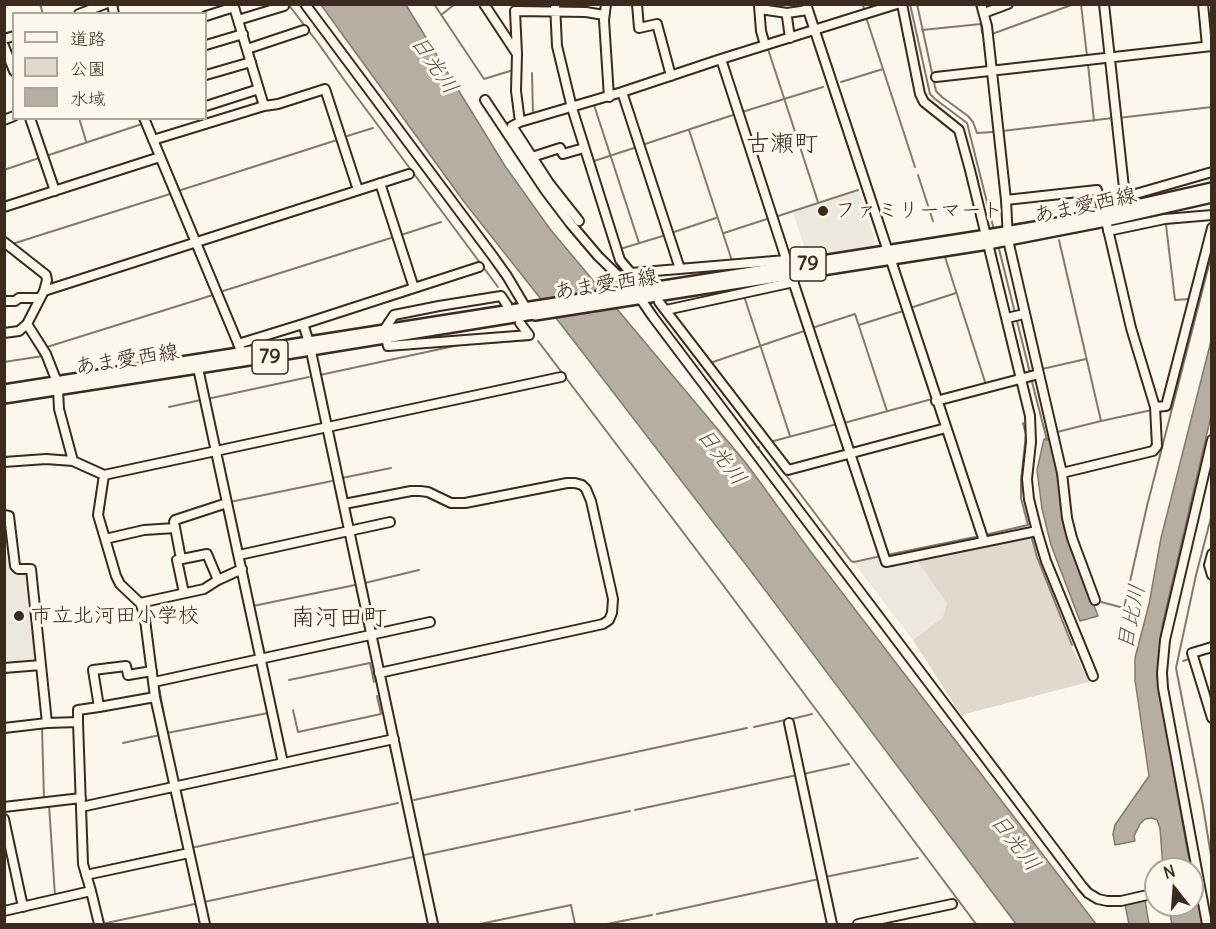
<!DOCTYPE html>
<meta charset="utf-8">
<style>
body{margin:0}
#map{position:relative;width:1216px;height:929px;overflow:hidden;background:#fbf7ec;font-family:Delius,"Klee One",sans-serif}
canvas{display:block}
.frame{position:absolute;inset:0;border:6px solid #3b2a1e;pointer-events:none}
.legend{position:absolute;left:12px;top:12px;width:195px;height:108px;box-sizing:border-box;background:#fbf7ec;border:2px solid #aea59a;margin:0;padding:8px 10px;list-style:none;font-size:18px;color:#3b2a1e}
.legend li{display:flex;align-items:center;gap:12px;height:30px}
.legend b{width:30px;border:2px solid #aea59a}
.north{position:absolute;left:1144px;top:857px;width:60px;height:60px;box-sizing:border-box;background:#fbf7ec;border:2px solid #aea59a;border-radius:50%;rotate:343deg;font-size:16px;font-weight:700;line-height:24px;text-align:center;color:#3b2a1e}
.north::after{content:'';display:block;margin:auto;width:21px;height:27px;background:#3b2a1e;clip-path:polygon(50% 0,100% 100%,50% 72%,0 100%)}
</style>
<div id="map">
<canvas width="1216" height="929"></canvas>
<div class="frame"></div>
<ul class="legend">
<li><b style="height:8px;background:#fbf7ec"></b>道路</li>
<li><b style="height:16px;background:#dfd9ce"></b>公園</li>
<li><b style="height:16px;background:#b6aea2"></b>水域</li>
</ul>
<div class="north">N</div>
</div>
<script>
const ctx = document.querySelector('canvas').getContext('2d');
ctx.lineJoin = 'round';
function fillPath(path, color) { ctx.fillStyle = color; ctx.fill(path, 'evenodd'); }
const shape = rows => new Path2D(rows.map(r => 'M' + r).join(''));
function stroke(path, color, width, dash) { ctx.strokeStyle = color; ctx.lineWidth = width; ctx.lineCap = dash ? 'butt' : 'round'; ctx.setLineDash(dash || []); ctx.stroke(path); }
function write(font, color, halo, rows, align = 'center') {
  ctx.font = font + ' Delius,"Klee One",sans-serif'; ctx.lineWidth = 6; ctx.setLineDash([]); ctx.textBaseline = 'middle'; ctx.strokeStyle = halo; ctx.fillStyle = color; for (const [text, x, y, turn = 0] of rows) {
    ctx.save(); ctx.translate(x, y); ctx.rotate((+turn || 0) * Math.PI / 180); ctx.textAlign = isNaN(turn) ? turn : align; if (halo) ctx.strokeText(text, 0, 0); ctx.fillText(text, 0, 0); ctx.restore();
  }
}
fillPath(shape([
 [859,191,875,241,871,248,808,258,793,212],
 [4,518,7,519,13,572,28,571,38,660,36,663,5,666],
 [882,557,885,565,915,558,947,603,943,617,913,640,854,563]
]), '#ede8dd');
fillPath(shape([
 [1029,536,1036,557,1072,647,1089,682,961,715,913,640,943,617,947,603,915,558]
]), '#dfd9ce');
const water = shape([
 [321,5,406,5,505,166,550,229,746,463,811,552,1096,924,1016,924,750,570,563,327,465,203,321,5],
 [1211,341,1211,416,1162,626,1157,676,1188,855,1195,875,1203,924,1172,924,1168,905,1192,905,1192,869,1163,869,1160,828,1157,820,1152,818,1145,819,1140,824,1134,836,1135,841,1115,845,1113,834,1115,825,1149,776,1135,680,1135,658,1149,604,1161,538,1211,341],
 [1049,438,1059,473,1080,569,1098,616,1080,621,1051,545,1042,509,1037,470,1044,439,1049,438],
 [1145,900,1149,924,1129,924,1125,905,1145,900]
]);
fillPath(water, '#b6aea2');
stroke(water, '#85796d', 1.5);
stroke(shape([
 [13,4,16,4],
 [40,4,43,14],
 [288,4,318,43,345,81,498,287],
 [434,4,484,79,510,71],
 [863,4,864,10],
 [910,4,930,94,935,99,967,123,994,230],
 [917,4,936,91,942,97,968,116,973,122,977,133,993,132],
 [1081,4,1087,56],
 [441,15,455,4],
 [867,20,915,167],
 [922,30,981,24,982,33],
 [992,34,1074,4],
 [768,49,818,202],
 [1088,64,1094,121],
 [532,73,533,114],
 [841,82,883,69],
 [594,105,639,243],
 [742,112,823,87],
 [79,118,86,141],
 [1118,118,1212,107],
 [689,130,732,261],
 [1002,131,1113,118],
 [344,137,373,128],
 [642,145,736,114],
 [46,156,142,124],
 [591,162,637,147],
 [4,170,39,158],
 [918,175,933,221],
 [178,191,337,140],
 [775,217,858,190],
 [1166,225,1175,300,1189,299],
 [671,233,716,218],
 [724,233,770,218],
 [401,235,441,222],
 [1059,240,1101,421,1152,410],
 [12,244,170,194],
 [998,245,1030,373],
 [4,248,43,279],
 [620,249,666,235],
 [945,257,986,385],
 [220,292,394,237],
 [744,296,790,436],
 [910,308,956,293],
 [859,325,903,311],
 [812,328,855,314,887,411],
 [538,341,717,577,976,924],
 [47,347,213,295],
 [4,362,43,356],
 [710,363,807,330],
 [1042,369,1086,359],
 [320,375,459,345,530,340],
 [1031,378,1047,440],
 [207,399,309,377],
 [169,407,201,400],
 [844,423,932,399],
 [1057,432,1101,421],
 [770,442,837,424],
 [758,449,759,447],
 [786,475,851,561,854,562,881,556],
 [342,478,391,468],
 [230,502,332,481],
 [1212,514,1196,575,1176,668,1203,806,1212,862],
 [989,534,1028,525,1021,498,1021,480,1026,434,1023,423],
 [1032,539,1037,557,1072,645],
 [887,555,975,537],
 [365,583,419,570],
 [1101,602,1124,608,1147,506,1212,253],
 [253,606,355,585],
 [1198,656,1212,652],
 [1183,661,1189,659],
 [289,680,370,663,374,682],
 [159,687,167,733,268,713],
 [293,710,298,732,381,714,377,696],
 [792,719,812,714],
 [42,727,44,799],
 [754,727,785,720],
 [123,743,160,735],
 [803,774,849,764],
 [414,800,747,728],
 [49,805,55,896],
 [635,810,797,775],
 [191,848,398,803],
 [424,855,630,811],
 [87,870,185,849],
 [825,877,918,858],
 [31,901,39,898,49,897],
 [204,902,413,857],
 [657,914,819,879],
 [102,924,195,904],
 [480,924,571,905,575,924],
 [607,924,652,915]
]), '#85796d', 2);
const minor = shape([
 [112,4,114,14],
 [305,4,492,255,507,276,526,308],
 [484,4,517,54,516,91,520,122],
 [555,4,557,46,572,108,620,260,631,273,643,284],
 [606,4,604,20,609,97],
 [637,4,639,28,657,24,671,76],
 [806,4,984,541],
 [902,4,920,94,924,102,959,130,970,170,1030,416,1031,442,1027,479,1029,499,1037,531,1046,561,1093,676],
 [981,4,987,26,1006,200,1008,240,1062,473,1067,518,1072,538,1095,600],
 [1104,4,1125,197,1101,204,1104,212],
 [1203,4,1207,46],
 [759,6,761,31,765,45],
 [760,9,787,13,808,10],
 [787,13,787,17,790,38],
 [984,13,1008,4],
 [79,14,105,4],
 [206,16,234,7,264,106],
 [238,20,284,6],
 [4,39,14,36],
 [206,45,243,34],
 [4,46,14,71],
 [247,49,304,30],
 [517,54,515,11,586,12,604,15],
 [721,59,789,268],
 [206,75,251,62],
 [936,77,1212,46],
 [622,92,680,269],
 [485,100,545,190,570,223,598,256,634,291],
 [206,106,259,89],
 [30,118,55,191],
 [144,118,242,353],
 [4,120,14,116],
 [153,140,264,106,278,104,325,89,358,190],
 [532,157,560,148,563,154,584,148],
 [380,183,414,288],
 [1125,197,1212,172],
 [1006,200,1097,190,1101,204],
 [4,207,160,157],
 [579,221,549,183,512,126,520,122,622,92,721,59,897,4],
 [1108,231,1165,219,1212,215],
 [4,242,46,275,47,280,44,291,27,324,19,331,4,333],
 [631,273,786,260],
 [791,275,886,562,1037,531],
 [44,291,409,174],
 [640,298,653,317,1082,886,1088,893,1098,899,1107,901,1121,901,1156,893],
 [4,301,15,301,19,298,40,298],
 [659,302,788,470,946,428],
 [666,310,794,282],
 [1007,318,1024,314],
 [27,324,46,354,57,382],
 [384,330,394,315,439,306,501,296,507,305],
 [386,338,388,346,529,335,520,323],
 [238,344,303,324],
 [198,368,283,763],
 [58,389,59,409,73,461],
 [936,401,1039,374],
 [1155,407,1166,406,1212,228],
 [4,462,46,459,73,461,104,475,561,377],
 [1062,473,1153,451,1157,446,1155,407,1131,328,1106,221],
 [104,475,98,515,116,576,120,584,140,603,144,612,155,697,205,924],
 [344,504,411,491,420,491,428,492,451,503,465,503,567,483,575,483,582,485,586,489,591,501,613,599,612,613,609,620,603,624,379,673],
 [4,515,9,516,15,566,18,569,31,569,47,723],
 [105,539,144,530,175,528],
 [1212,554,1209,565,1212,575],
 [239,555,390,522],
 [181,559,174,522,175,520,227,503],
 [184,593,177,560,207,554,218,580],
 [140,603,204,589,218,580,242,569],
 [1212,647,1192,653,1212,718],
 [4,668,41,665],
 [152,671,128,675,126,666,93,670,99,707,155,697],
 [154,682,430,622],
 [78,722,78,710,99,707],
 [789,723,832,924],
 [4,728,47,723,78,722,83,864,91,891,99,924],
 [4,807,81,798],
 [81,807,394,739],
 [4,819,23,907],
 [86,875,189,853],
 [4,911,91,891],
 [433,924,309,342,303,324,479,267],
 [858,924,952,904],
 [1207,924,1163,688,1162,673,1165,640,1212,440]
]);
const major = shape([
 [4,390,987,235,1053,224,1212,188],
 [4,398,243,361,533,314,535,315,988,244,1106,221,1212,197]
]);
stroke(minor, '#3b2a1e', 12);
stroke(major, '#3b2a1e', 14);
stroke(minor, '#fbf7ec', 8);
stroke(major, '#fbf7ec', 9);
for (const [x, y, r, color] of [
 [823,211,6,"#3b2a1e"],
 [19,616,6,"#3b2a1e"]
]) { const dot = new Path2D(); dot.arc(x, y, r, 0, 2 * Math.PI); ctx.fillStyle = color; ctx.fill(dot); stroke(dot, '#fbf7ec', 2); }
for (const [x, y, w] of [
 [808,264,36],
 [270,357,36]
]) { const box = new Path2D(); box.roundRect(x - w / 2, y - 17, w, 34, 4.5); ctx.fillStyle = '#fbf7ec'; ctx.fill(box); stroke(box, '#3b2a1e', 1.5); }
write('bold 20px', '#3b2a1e', null, [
 ["79",808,264],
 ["79",270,357]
]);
write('21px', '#3b2a1e', '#fbf7ec', [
 ["あま愛西線",1085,206,-12],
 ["あま愛西線",606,285,-9],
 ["あま愛西線",127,360,-9]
]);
write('21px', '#3b2a1e', '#fbf7ec', [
 ["ファミリーマート",835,211],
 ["市立北河田小学校",31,616]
], 'left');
write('italic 22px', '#605246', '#fbf7ec', [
 ["日光川",434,65,56],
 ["日光川",721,457,53],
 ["目比川",1132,617,-79],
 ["日光川",1015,843,52]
]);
write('24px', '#3b2a1e', '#fbf7ec', [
 ["古瀬町",782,144],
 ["南河田町",339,618]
]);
</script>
